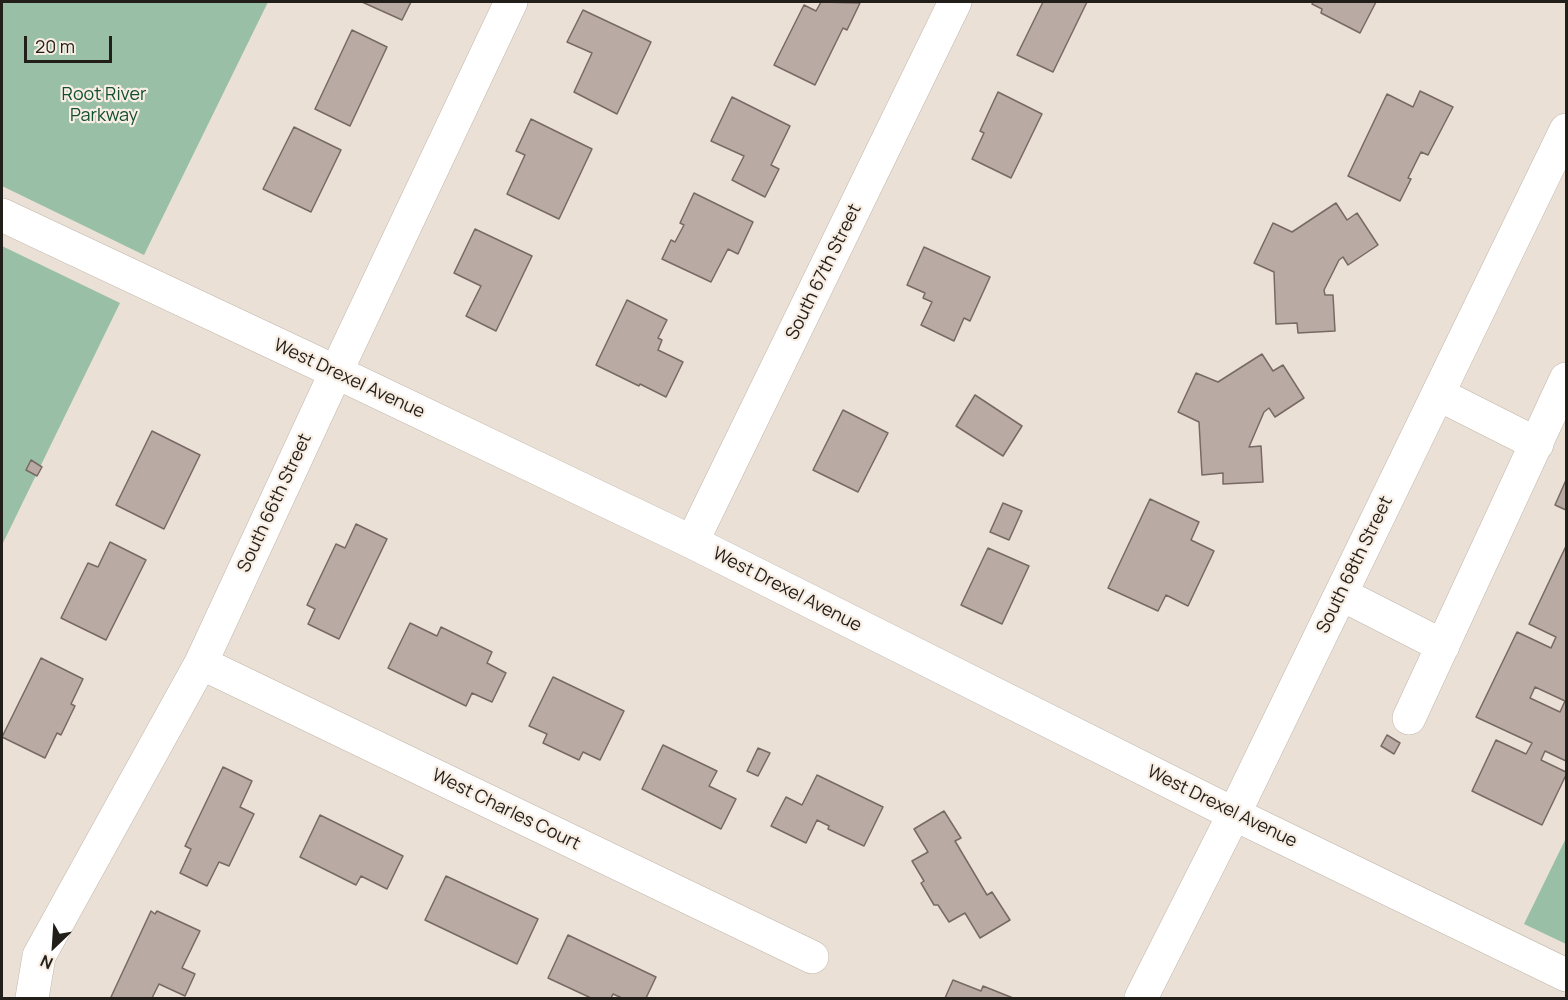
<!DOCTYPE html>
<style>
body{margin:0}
#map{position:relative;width:1568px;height:1000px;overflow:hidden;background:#ebe0d5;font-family:Manrope,sans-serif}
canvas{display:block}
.frame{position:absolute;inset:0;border:3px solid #221e1a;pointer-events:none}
.north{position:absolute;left:24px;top:916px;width:60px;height:60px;-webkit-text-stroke:4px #f8ede2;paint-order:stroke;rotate:205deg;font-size:16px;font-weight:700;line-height:24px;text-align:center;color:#221e1a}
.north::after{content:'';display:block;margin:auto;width:21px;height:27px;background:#221e1a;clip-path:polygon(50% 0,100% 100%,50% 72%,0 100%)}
.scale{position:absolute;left:24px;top:36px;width:88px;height:27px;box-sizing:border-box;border:3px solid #221e1a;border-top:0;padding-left:8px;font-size:18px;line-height:21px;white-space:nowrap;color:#221e1a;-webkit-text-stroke:4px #f8ede2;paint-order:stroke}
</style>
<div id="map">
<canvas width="1568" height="1000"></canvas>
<div class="frame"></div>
<div class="north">N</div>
<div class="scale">20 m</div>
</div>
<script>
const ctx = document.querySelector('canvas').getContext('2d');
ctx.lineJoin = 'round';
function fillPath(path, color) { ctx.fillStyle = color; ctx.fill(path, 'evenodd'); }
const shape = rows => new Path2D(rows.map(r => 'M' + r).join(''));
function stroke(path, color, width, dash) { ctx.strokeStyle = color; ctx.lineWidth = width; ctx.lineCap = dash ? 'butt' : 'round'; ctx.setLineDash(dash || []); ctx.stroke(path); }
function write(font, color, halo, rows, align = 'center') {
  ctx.font = font + ' Manrope,sans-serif'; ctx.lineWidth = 4.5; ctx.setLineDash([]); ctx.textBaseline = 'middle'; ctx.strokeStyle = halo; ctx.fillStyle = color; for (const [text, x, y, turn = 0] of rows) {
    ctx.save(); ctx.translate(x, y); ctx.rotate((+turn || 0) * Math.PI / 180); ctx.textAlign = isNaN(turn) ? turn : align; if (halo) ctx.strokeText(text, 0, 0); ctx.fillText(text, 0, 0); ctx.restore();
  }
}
fillPath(shape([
 [2,2,268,2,144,255,2,186],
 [2,246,120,303,2,545],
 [1566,838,1566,944,1524,924]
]), '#99c0a7');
const building = shape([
 [362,2,411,2,402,20,362,2],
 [821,2,860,3,847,30,843,28,815,85,774,65,804,5,816,11,821,2],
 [1043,2,1087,2,1053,72,1017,55,1043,2],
 [1313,2,1376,2,1360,33,1321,13,1322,9,1312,4,1313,2],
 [583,10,651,42,617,114,574,92,592,53,567,42,583,10],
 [352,30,387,47,350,126,315,109,352,30],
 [1420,91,1453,107,1428,155,1421,152,1408,178,1411,179,1400,201,1348,176,1387,94,1413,107,1420,91],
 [998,92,1042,114,1011,178,972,159,984,133,980,131,998,92],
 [732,97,790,126,771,165,779,169,765,197,732,180,744,156,711,141,732,97],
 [531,119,592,149,559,219,507,194,525,155,516,151,531,119],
 [294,127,341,150,311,212,263,189,294,127],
 [694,193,753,222,738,254,728,249,711,282,662,259,671,240,675,242,684,225,680,223,694,193],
 [1336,203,1347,220,1357,213,1378,245,1348,265,1343,257,1339,260,1324,290,1325,295,1333,295,1335,331,1298,333,1297,323,1276,324,1274,272,1254,263,1273,223,1292,232,1336,203],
 [475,229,532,256,496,331,466,316,481,286,454,273,475,229],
 [924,247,990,277,970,321,964,318,954,341,921,325,932,302,923,298,925,293,907,285,924,247],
 [627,300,667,320,658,338,662,340,658,350,683,362,666,397,640,384,639,386,596,365,627,300],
 [1262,354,1273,371,1283,365,1304,398,1275,417,1269,408,1264,412,1249,447,1261,446,1263,482,1223,484,1223,473,1202,475,1199,422,1178,412,1196,373,1218,382,1262,354],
 [975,395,1022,426,1003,456,956,426,975,395],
 [843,410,888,433,858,492,813,470,843,410],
 [152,431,200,455,164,529,116,505,152,431],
 [31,460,42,467,37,476,26,470,31,460],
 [1566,480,1566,510,1555,505,1566,480],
 [1150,499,1199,522,1191,540,1214,551,1188,606,1166,595,1158,611,1108,588,1150,499],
 [1003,503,1022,511,1009,540,990,532,1003,503],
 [356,524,387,539,339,639,308,624,315,609,307,605,336,544,345,548,356,524],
 [110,542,146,560,106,640,61,618,88,563,98,567,110,542],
 [1566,546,1566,761,1545,751,1541,760,1566,772,1566,775,1542,825,1472,791,1496,740,1526,754,1532,743,1476,717,1517,632,1551,648,1556,637,1529,624,1566,546],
 [1535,687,1565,701,1560,712,1530,698,1535,687],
 [988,548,1029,566,1002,624,961,605,988,548],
 [410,623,437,636,441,627,492,652,487,663,506,673,492,702,472,693,466,706,388,668,410,623],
 [41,658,83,679,71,704,75,706,61,735,57,733,45,758,2,737,41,658],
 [553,677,624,711,600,760,583,752,579,760,543,743,547,734,529,726,553,677],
 [1387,735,1400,743,1394,754,1381,746,1387,735],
 [663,745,717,771,709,786,736,799,721,829,642,789,663,745],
 [758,748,770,753,758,776,747,771,758,748],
 [223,767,252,781,240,807,254,814,229,866,219,862,207,886,180,873,191,849,185,846,223,767],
 [817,775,883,807,864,846,828,829,829,826,817,820,806,843,771,826,786,797,802,805,817,775],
 [944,811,961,838,955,841,987,895,992,892,1010,920,980,938,965,913,949,922,938,905,934,905,921,883,924,881,912,861,928,852,914,829,944,811],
 [320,815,403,856,387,889,361,876,356,885,300,857,320,815],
 [446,876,538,919,517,964,425,920,446,876],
 [151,911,155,914,157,911,200,931,182,968,195,974,185,996,159,984,152,998,113,998,111,997,151,911],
 [568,935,656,977,646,998,622,998,613,994,611,998,591,998,548,978,568,935],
 [953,980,981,991,983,986,1013,998,945,998,953,980]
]);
fillPath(building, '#b9aaa4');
stroke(building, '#776964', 1.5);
const minor = shape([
 [2,215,336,372,692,542,1234,814,1566,975],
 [1438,394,1537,444],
 [692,542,955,2],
 [1341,594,1443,646],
 [201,663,812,957],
 [1409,718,1566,379],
 [32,998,39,956,201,663,336,372,511,2],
 [1141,998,1234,814,1566,130]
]);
stroke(minor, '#c0b5aa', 34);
stroke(minor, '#fff', 33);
write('18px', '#114f31', '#f8ede2', [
 ["Root River",104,95],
 ["Parkway",104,116]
]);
write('18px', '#221e1a', '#f8ede2', [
 ["South 67th Street",824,272,-64],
 ["West Drexel Avenue",349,379,25],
 ["South 66th Street",275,503,-65],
 ["South 68th Street",1355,565,-64],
 ["West Drexel Avenue",787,590,27],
 ["West Drexel Avenue",1222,807,26],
 ["West Charles Court",506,810,26]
]);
</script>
